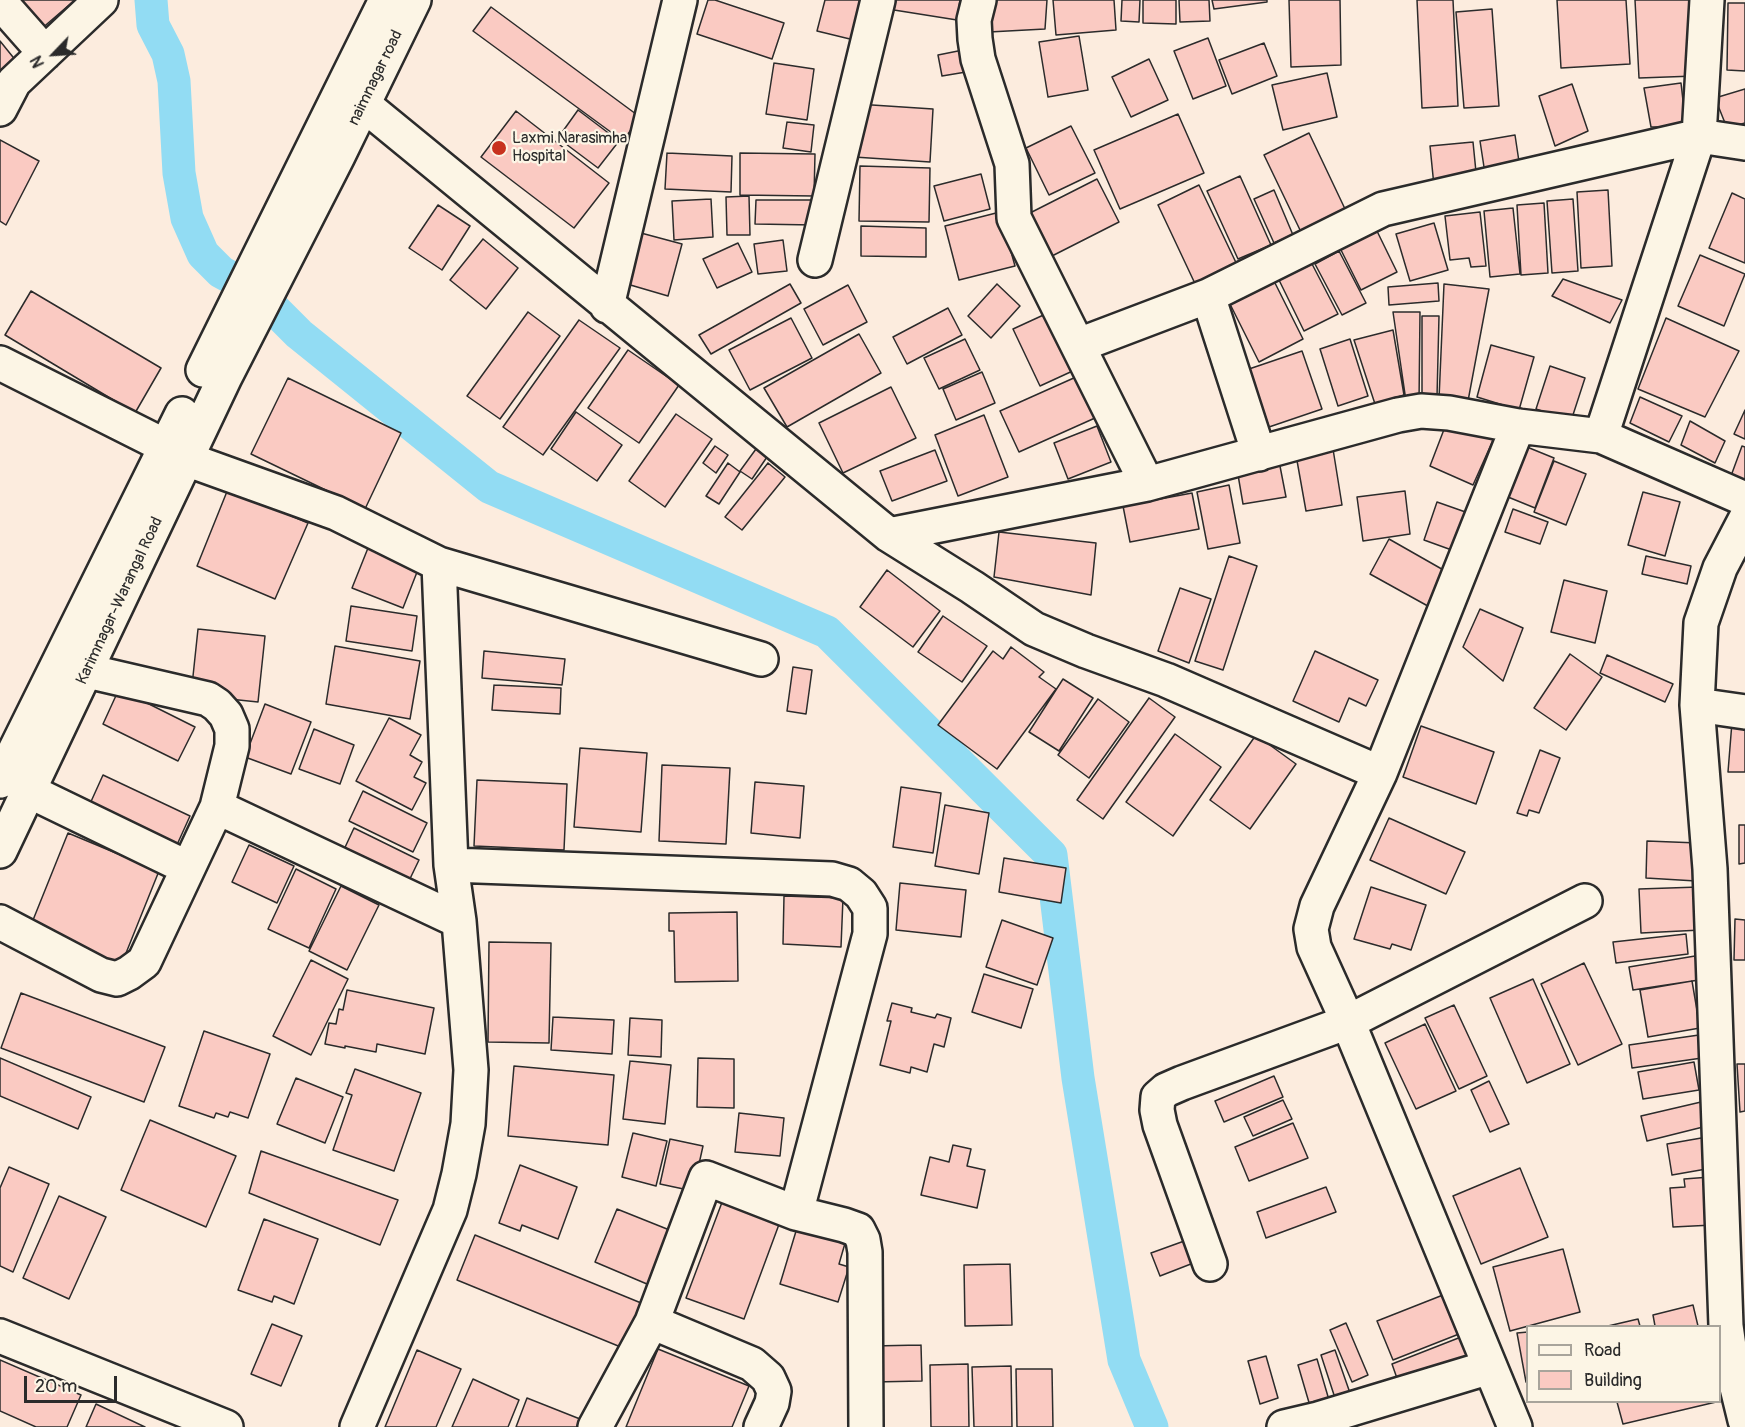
<!DOCTYPE html>
<style>
body{margin:0}
#map{position:relative;width:1745px;height:1427px;overflow:hidden;background:#fcecde;font-family:Pangolin,sans-serif}
canvas{display:block}
.legend{position:absolute;left:1526px;top:1325px;width:195px;height:78px;box-sizing:border-box;background:#fcf5e5;border:2px solid #a8a49b;margin:0;padding:8px 10px;list-style:none;font-size:18px;color:#2b2b2b}
.legend li{display:flex;align-items:center;gap:12px;height:30px}
.legend b{width:30px;border:2px solid #a8a49b}
.north{position:absolute;left:24px;top:24px;width:60px;height:60px;-webkit-text-stroke:4px #fcf5e5;paint-order:stroke;rotate:245deg;font-size:16px;font-weight:700;line-height:24px;text-align:center;color:#2b2b2b}
.north::after{content:'';display:block;margin:auto;width:21px;height:27px;background:#2b2b2b;clip-path:polygon(50% 0,100% 100%,50% 72%,0 100%)}
.scale{position:absolute;left:24px;top:1376px;width:93px;height:27px;box-sizing:border-box;border:3px solid #2b2b2b;border-top:0;padding-left:8px;font-size:18px;line-height:21px;white-space:nowrap;color:#2b2b2b;-webkit-text-stroke:4px #fcf5e5;paint-order:stroke}
</style>
<div id="map">
<canvas width="1745" height="1427"></canvas>
<ul class="legend">
<li><b style="height:8px;background:#fcf5e5"></b>Road</li>
<li><b style="height:16px;background:#facac2"></b>Building</li>
</ul>
<div class="north">N</div>
<div class="scale">20 m</div>
</div>
<script>
const ctx = document.querySelector('canvas').getContext('2d');
ctx.lineJoin = 'round';
const shape = rows => new Path2D(rows.map(r => 'M' + r).join(''));
function stroke(path, color, width, dash) { ctx.strokeStyle = color; ctx.lineWidth = width; ctx.lineCap = dash ? 'butt' : 'round'; ctx.setLineDash(dash || []); ctx.stroke(path); }
function fillPath(path, color) { ctx.fillStyle = color; ctx.fill(path, 'evenodd'); }
function write(font, color, halo, rows, align = 'center') {
  ctx.font = font + ' Pangolin,sans-serif'; ctx.lineWidth = 4.5; ctx.setLineDash([]); ctx.textBaseline = 'middle'; ctx.strokeStyle = halo; ctx.fillStyle = color; for (const [text, x, y, turn = 0] of rows) {
    ctx.save(); ctx.translate(x, y); ctx.rotate((+turn || 0) * Math.PI / 180); ctx.textAlign = isNaN(turn) ? turn : align; if (halo) ctx.strokeText(text, 0, 0); ctx.fillText(text, 0, 0); ctx.restore();
  }
}
stroke(shape([
 [151,0,153,25,168,54,174,81,179,173,187,218,203,254,221,272,256,291,299,334,489,487,827,632,1051,855,1078,1078,1124,1360,1152,1427]
]), '#92dcf3', 33);
const building = shape([
 [15,0,75,0,40,30,15,0],
 [708,0,715,0,784,23,772,59,697,34,708,0],
 [825,0,865,0,854,40,817,31,825,0],
 [896,0,960,0,957,20,894,10,896,0],
 [992,0,1047,0,1045,29,989,32,992,0],
 [1053,0,1114,0,1116,30,1056,35,1053,0],
 [1122,0,1140,0,1139,22,1121,21,1122,0],
 [1143,0,1176,0,1176,24,1143,23,1143,0],
 [1179,0,1209,0,1210,21,1180,22,1179,0],
 [1212,0,1267,0,1267,2,1214,9,1212,0],
 [1289,0,1340,0,1341,65,1291,67,1289,0],
 [1417,0,1453,0,1458,106,1422,108,1417,0],
 [1557,0,1626,0,1630,64,1561,68,1557,0],
 [1635,0,1693,0,1695,76,1639,78,1635,0],
 [1728,3,1745,3,1745,71,1727,70,1728,3],
 [491,7,640,117,623,141,473,31,491,7],
 [1492,9,1499,106,1464,108,1456,12,1492,9],
 [1079,36,1088,90,1048,97,1039,42,1079,36],
 [1208,38,1226,86,1193,99,1174,51,1208,38],
 [0,41,17,62,0,76,0,41],
 [1264,43,1277,76,1232,94,1219,60,1264,43],
 [968,49,972,71,942,76,938,55,968,49],
 [1149,59,1168,100,1131,117,1112,77,1149,59],
 [774,63,814,69,807,120,766,114,774,63],
 [1327,73,1337,117,1283,130,1272,85,1327,73],
 [1681,83,1686,127,1651,127,1644,88,1681,83],
 [1572,84,1588,131,1555,146,1539,96,1572,84],
 [1745,89,1745,123,1727,128,1715,98,1745,89],
 [857,104,933,109,930,162,854,157,857,104],
 [578,110,619,141,598,168,558,138,578,110],
 [516,111,609,183,574,228,481,157,516,111],
 [1178,114,1204,173,1120,209,1094,150,1178,114],
 [787,122,814,125,811,152,783,148,787,122],
 [1071,126,1095,173,1049,195,1026,148,1071,126],
 [1309,133,1346,211,1301,232,1264,155,1309,133],
 [1515,135,1521,175,1486,180,1480,141,1515,135],
 [0,140,39,161,6,225,0,221,0,140],
 [1473,142,1477,182,1434,186,1430,146,1473,142],
 [667,153,732,156,731,192,665,189,667,153],
 [740,153,815,154,814,196,740,195,740,153],
 [860,166,930,168,929,222,859,221,860,166],
 [981,174,990,209,944,221,934,186,981,174],
 [1240,176,1271,245,1238,259,1207,191,1240,176],
 [1097,179,1119,222,1048,258,1026,215,1097,179],
 [1199,185,1240,271,1198,290,1158,205,1199,185],
 [1274,190,1293,235,1274,243,1254,199,1274,190],
 [1608,190,1612,266,1581,268,1577,192,1608,190],
 [1732,193,1745,199,1745,263,1709,248,1732,193],
 [749,196,750,235,727,235,726,197,749,196],
 [711,199,713,237,674,240,672,201,711,199],
 [1573,199,1578,271,1552,273,1547,201,1573,199],
 [756,200,814,200,814,225,755,224,756,200],
 [1544,203,1548,273,1521,275,1517,205,1544,203],
 [438,205,470,226,442,270,409,248,438,205],
 [1513,208,1520,274,1490,277,1484,211,1513,208],
 [1000,212,1015,266,959,280,945,226,1000,212],
 [1480,212,1486,266,1471,267,1469,258,1450,260,1445,216,1480,212],
 [1434,223,1448,270,1410,281,1396,234,1434,223],
 [861,226,926,228,926,257,861,256,861,226],
 [1375,227,1397,272,1361,290,1339,246,1375,227],
 [641,233,682,244,668,296,627,284,641,233],
 [483,239,518,268,486,309,450,280,483,239],
 [783,240,787,271,758,274,754,244,783,240],
 [738,243,752,272,717,288,703,259,738,243],
 [1339,251,1366,303,1342,315,1315,264,1339,251],
 [1700,255,1745,274,1724,326,1678,306,1700,255],
 [1311,262,1338,314,1304,331,1278,278,1311,262],
 [1271,275,1303,339,1259,362,1227,298,1271,275],
 [1563,279,1622,300,1610,323,1552,296,1563,279],
 [1438,283,1439,301,1389,305,1388,287,1438,283],
 [790,284,801,303,711,354,699,335,790,284],
 [997,284,1020,306,991,338,968,316,997,284],
 [1444,284,1489,289,1468,401,1439,399,1444,284],
 [848,285,867,322,823,345,804,309,848,285],
 [31,291,161,368,135,413,5,335,31,291],
 [948,308,962,335,907,364,893,337,948,308],
 [528,312,560,336,500,419,467,396,528,312],
 [1050,312,1077,369,1040,386,1013,329,1050,312],
 [1393,312,1420,312,1419,403,1406,401,1393,312],
 [1422,316,1439,316,1437,397,1422,396,1422,316],
 [791,318,812,358,750,390,729,350,791,318],
 [1666,318,1739,351,1705,417,1638,389,1666,318],
 [579,320,620,348,543,455,503,427,579,320],
 [1393,330,1404,395,1375,404,1354,340,1393,330],
 [859,334,881,373,787,427,764,388,859,334],
 [965,339,980,370,939,389,924,358,965,339],
 [1350,339,1368,396,1338,406,1320,349,1350,339],
 [1491,345,1534,357,1519,410,1477,397,1491,345],
 [628,350,679,385,639,443,588,408,628,350],
 [1302,351,1322,409,1269,427,1249,369,1302,351],
 [1550,366,1585,378,1571,421,1536,409,1550,366],
 [982,372,995,403,956,420,943,389,982,372],
 [1076,377,1095,418,1019,452,1000,411,1076,377],
 [288,378,401,433,365,509,251,454,288,378],
 [891,387,916,438,843,473,819,423,891,387],
 [1640,397,1682,416,1669,442,1630,423,1640,397],
 [1745,410,1745,439,1734,434,1745,410],
 [576,412,622,445,597,481,551,449,576,412],
 [676,414,712,439,665,507,629,481,676,414],
 [984,415,1008,477,958,496,935,435,984,415],
 [1448,419,1494,438,1473,485,1430,466,1448,419],
 [1690,421,1725,441,1715,463,1681,445,1690,421],
 [1097,426,1111,462,1068,479,1054,443,1097,426],
 [715,446,728,455,716,473,703,463,715,446],
 [1742,446,1745,447,1745,487,1728,484,1742,446],
 [1527,447,1554,458,1535,508,1508,497,1527,447],
 [756,449,767,457,752,479,740,471,756,449],
 [1333,449,1342,505,1306,511,1296,455,1333,449],
 [935,450,947,481,892,501,880,471,935,450],
 [1279,461,1286,497,1243,504,1237,469,1279,461],
 [1554,461,1586,474,1566,525,1534,512,1554,461],
 [728,463,740,472,719,504,706,496,728,463],
 [768,463,785,477,742,530,725,517,768,463],
 [1229,485,1240,543,1208,549,1197,492,1229,485],
 [228,489,308,523,275,599,197,566,228,489],
 [1405,491,1410,534,1363,541,1357,497,1405,491],
 [1643,492,1680,502,1665,556,1628,545,1643,492],
 [1192,493,1199,529,1130,542,1123,506,1192,493],
 [1437,502,1474,515,1460,553,1424,540,1437,502],
 [1513,509,1548,522,1540,544,1505,532,1513,509],
 [999,532,1096,543,1091,595,994,577,999,532],
 [1389,539,1454,576,1435,610,1370,574,1389,539],
 [370,543,419,567,403,608,352,588,370,543],
 [1229,556,1257,566,1223,670,1195,661,1229,556],
 [1646,556,1691,566,1687,584,1642,574,1646,556],
 [887,570,940,611,913,647,860,607,887,570],
 [1564,580,1607,591,1595,643,1551,632,1564,580],
 [1180,588,1211,599,1189,663,1158,651,1180,588],
 [351,606,417,616,412,651,346,641,351,606],
 [1480,609,1523,628,1503,681,1463,647,1480,609],
 [943,616,987,646,962,682,918,652,943,616],
 [198,629,265,636,258,702,191,695,198,629],
 [335,646,420,661,410,719,326,704,335,646],
 [1011,647,1044,672,1039,677,1056,689,997,769,938,725,993,651,1003,659,1011,647],
 [484,651,565,659,562,685,482,678,484,651],
 [1315,651,1378,680,1366,706,1349,698,1339,722,1293,701,1315,651],
 [1570,654,1602,677,1566,730,1534,708,1570,654],
 [1607,655,1673,684,1665,702,1600,673,1607,655],
 [793,667,812,670,806,714,787,711,793,667],
 [1063,679,1093,698,1059,751,1029,732,1063,679],
 [494,685,561,688,560,714,492,710,494,685],
 [119,689,195,727,178,761,103,724,119,689],
 [1149,698,1175,717,1103,819,1077,800,1149,698],
 [1098,699,1129,722,1089,778,1058,755,1098,699],
 [265,704,311,722,291,774,245,757,265,704],
 [389,718,421,735,410,755,422,762,414,777,426,783,412,810,356,781,389,718],
 [1732,722,1745,723,1745,772,1728,772,1732,722],
 [1421,726,1494,752,1476,804,1403,777,1421,726],
 [314,729,354,745,340,784,299,769,314,729],
 [1175,734,1221,767,1173,836,1126,802,1175,734],
 [1256,735,1296,764,1250,829,1210,800,1256,735],
 [580,748,647,753,641,832,574,827,580,748],
 [1540,750,1560,758,1539,813,1529,810,1527,816,1517,813,1540,750],
 [662,765,730,768,726,844,659,841,662,765],
 [103,775,190,816,176,847,89,806,103,775],
 [477,780,567,784,564,850,474,846,477,780],
 [755,782,804,786,800,838,751,833,755,782],
 [901,787,941,793,933,853,893,847,901,787],
 [363,791,427,823,413,852,349,821,363,791],
 [945,805,989,813,979,874,935,866,945,805],
 [1389,818,1465,852,1446,894,1370,860,1389,818],
 [1739,825,1745,825,1745,863,1739,864,1739,825],
 [354,828,419,860,406,887,341,856,354,828],
 [68,833,159,871,118,973,27,935,68,833],
 [1647,841,1698,843,1696,881,1646,878,1647,841],
 [249,845,294,866,277,903,232,882,249,845],
 [1004,858,1066,868,1061,903,999,892,1004,858],
 [296,869,336,889,309,948,268,929,296,869],
 [900,883,966,890,961,937,896,930,900,883],
 [341,886,379,905,347,970,309,951,341,886],
 [1371,887,1426,905,1411,950,1392,944,1390,949,1354,939,1371,887],
 [1699,887,1701,930,1641,933,1639,889,1699,887],
 [784,896,843,898,841,947,783,944,784,896],
 [737,912,738,981,675,982,674,931,669,931,669,913,737,912],
 [1735,919,1745,920,1745,960,1734,960,1735,919],
 [1002,920,1053,938,1037,985,986,967,1002,920],
 [1686,934,1688,954,1616,963,1613,942,1686,934],
 [489,942,551,943,549,1043,488,1042,489,942],
 [1695,956,1699,980,1633,990,1629,967,1695,956],
 [311,960,348,979,311,1055,273,1036,311,960],
 [1584,963,1622,1044,1578,1065,1541,984,1584,963],
 [984,974,1033,989,1021,1028,972,1012,984,974],
 [1533,979,1570,1064,1527,1083,1490,998,1533,979],
 [1692,981,1700,1028,1648,1037,1640,990,1692,981],
 [347,990,434,1008,425,1054,377,1044,376,1052,345,1046,345,1048,325,1044,329,1023,336,1024,339,1009,343,1010,347,990],
 [21,993,165,1047,144,1102,1,1048,21,993],
 [892,1003,912,1008,911,1012,935,1018,937,1014,951,1018,944,1047,934,1044,927,1072,911,1067,910,1073,880,1065,891,1021,887,1021,892,1003],
 [1454,1005,1487,1076,1459,1089,1425,1018,1454,1005],
 [553,1017,614,1020,612,1054,551,1050,553,1017],
 [630,1018,662,1020,661,1057,628,1055,630,1018],
 [1425,1024,1456,1091,1416,1109,1385,1043,1425,1024],
 [204,1031,270,1054,248,1118,230,1112,228,1117,216,1113,214,1118,179,1106,204,1031],
 [1699,1035,1702,1058,1632,1068,1629,1045,1699,1035],
 [0,1058,91,1097,78,1129,0,1096,0,1058],
 [698,1058,734,1059,734,1108,697,1107,698,1058],
 [630,1061,671,1065,665,1124,623,1119,630,1061],
 [1694,1062,1699,1090,1643,1099,1638,1072,1694,1062],
 [1737,1064,1745,1064,1745,1111,1740,1112,1737,1064],
 [514,1066,614,1075,608,1145,508,1136,514,1066],
 [355,1069,421,1093,394,1171,333,1150,352,1095,346,1093,355,1069],
 [1274,1076,1283,1097,1224,1122,1215,1101,1274,1076],
 [296,1078,343,1097,325,1143,277,1124,296,1078],
 [1489,1081,1509,1124,1490,1132,1471,1090,1489,1081],
 [1283,1100,1292,1119,1253,1136,1244,1117,1283,1100],
 [1701,1102,1707,1126,1647,1141,1641,1116,1701,1102],
 [739,1113,784,1118,780,1156,735,1152,739,1113],
 [150,1120,236,1156,206,1227,121,1190,150,1120],
 [1293,1123,1308,1158,1249,1181,1235,1147,1293,1123],
 [633,1133,667,1141,656,1186,622,1177,633,1133],
 [1707,1137,1712,1168,1672,1175,1667,1144,1707,1137],
 [670,1139,703,1146,693,1191,660,1184,670,1139],
 [953,1145,971,1149,967,1166,985,1170,977,1208,921,1195,930,1157,949,1162,953,1145],
 [261,1151,398,1200,380,1245,249,1193,261,1151],
 [520,1165,577,1187,558,1239,522,1225,520,1231,499,1223,520,1165],
 [9,1167,49,1184,13,1272,0,1266,0,1188,9,1167],
 [1520,1168,1548,1237,1481,1264,1453,1196,1520,1168],
 [1710,1177,1713,1225,1673,1227,1670,1188,1685,1187,1684,1179,1710,1177],
 [1326,1187,1336,1212,1266,1238,1257,1212,1326,1187],
 [59,1196,106,1217,69,1299,23,1278,59,1196],
 [724,1197,781,1219,744,1319,686,1298,724,1197],
 [617,1209,677,1233,654,1287,595,1262,617,1209],
 [800,1218,848,1233,839,1264,849,1267,838,1302,780,1284,800,1218],
 [264,1219,318,1239,294,1304,274,1296,272,1302,238,1290,264,1219],
 [475,1235,646,1305,628,1350,457,1280,475,1235],
 [1187,1240,1196,1262,1160,1276,1151,1253,1187,1240],
 [1563,1249,1580,1312,1510,1331,1493,1267,1563,1249],
 [1010,1264,1012,1325,965,1326,964,1265,1010,1264],
 [1443,1295,1459,1334,1393,1360,1377,1321,1443,1295],
 [1693,1305,1698,1326,1655,1326,1653,1315,1693,1305],
 [1638,1319,1640,1326,1608,1326,1638,1319],
 [1346,1323,1368,1375,1352,1382,1330,1330,1346,1323],
 [272,1324,302,1336,281,1386,251,1374,272,1324],
 [1528,1332,1528,1382,1526,1382,1517,1333,1528,1332],
 [1461,1337,1469,1356,1399,1384,1392,1364,1461,1337],
 [921,1345,922,1381,873,1382,872,1346,921,1345],
 [658,1349,749,1386,732,1427,626,1427,658,1349],
 [417,1350,461,1369,436,1427,385,1427,417,1350],
 [1335,1350,1350,1393,1335,1398,1321,1355,1335,1350],
 [1266,1356,1278,1398,1260,1404,1248,1361,1266,1356],
 [1317,1359,1329,1400,1310,1406,1298,1365,1317,1359],
 [0,1360,81,1395,67,1427,36,1427,0,1411,0,1360],
 [968,1364,969,1427,931,1427,930,1365,968,1364],
 [1011,1366,1012,1427,974,1427,972,1367,1011,1366],
 [1016,1369,1052,1369,1053,1427,1017,1427,1016,1369],
 [473,1379,519,1400,508,1427,452,1427,473,1379],
 [527,1398,580,1419,577,1427,516,1427,527,1398],
 [1617,1402,1716,1402,1623,1424,1617,1402],
 [96,1404,145,1427,86,1427,96,1404]
]);
fillPath(building, '#facac2');
stroke(building, '#2b2b2b', 1.5);
const minor = shape([
 [979,0,974,20,975,39,978,59,1012,164,1014,218,1147,484],
 [0,2,45,53],
 [363,104,889,535,972,587,1034,629,1086,651,1166,680,1380,773],
 [0,109,14,82,101,0],
 [815,260,878,0],
 [607,306,680,0],
 [1079,345,1208,296],
 [0,363,167,447,186,459,336,513,439,564,761,659],
 [1601,436,1699,136,1707,0],
 [1259,454,1208,296,1383,209,1699,136,1745,143],
 [1745,520,1720,568,1701,623,1697,705,1710,869,1726,1326,1732,1367,1745,1420],
 [889,535,1147,484,1398,415,1421,411,1449,413,1518,426,1601,436,1745,499],
 [1697,705,1745,712],
 [29,791,188,868],
 [217,807,459,921],
 [451,865,832,879,849,884,861,894,870,908,870,934,796,1213],
 [0,922,101,975,117,979,129,973,144,962,217,807,232,746,232,729,226,715,217,705,208,699,87,671],
 [1210,1264,1160,1125,1157,1110,1158,1097,1166,1090,1182,1083,1348,1022,1585,901],
 [652,1322,752,1364,768,1378,774,1391,772,1403,761,1427],
 [0,1336,226,1427],
 [357,1427,450,1210,459,1174,468,1124,471,1070,459,921,451,865,439,564],
 [595,1427,652,1322,706,1178,796,1213,844,1225,858,1230,863,1240,865,1252,866,1427],
 [1284,1427,1318,1419,1490,1367],
 [1515,1427,1348,1022,1314,947,1311,929,1317,906,1380,773,1518,426]
]);
const highway = shape([
 [203,370,386,0],
 [0,781,182,414],
 [0,851,225,377,338,156,414,0]
]);
stroke(minor, '#2b2b2b', 38);
stroke(highway, '#2b2b2b', 38);
stroke(minor, '#fcf5e5', 33);
stroke(highway, '#fcf5e5', 33);
for (const [x, y, r, color] of [
 [499,148,8,"#c8321e"]
]) { const dot = new Path2D(); dot.arc(x, y, r, 0, 2 * Math.PI); ctx.fillStyle = color; ctx.fill(dot); stroke(dot, '#fcf5e5', 2); }
write('16px', '#2b2b2b', '#fcf5e5', [
 ["naimnagar road",376,78,-64],
 ["Karimnagar-Warangal Road",120,601,-65]
]);
write('16px', '#2b2b2b', '#fcf5e5', [
 ["Laxmi Narasimha",512,139],
 ["Hospital",512,157]
], 'left');
</script>
